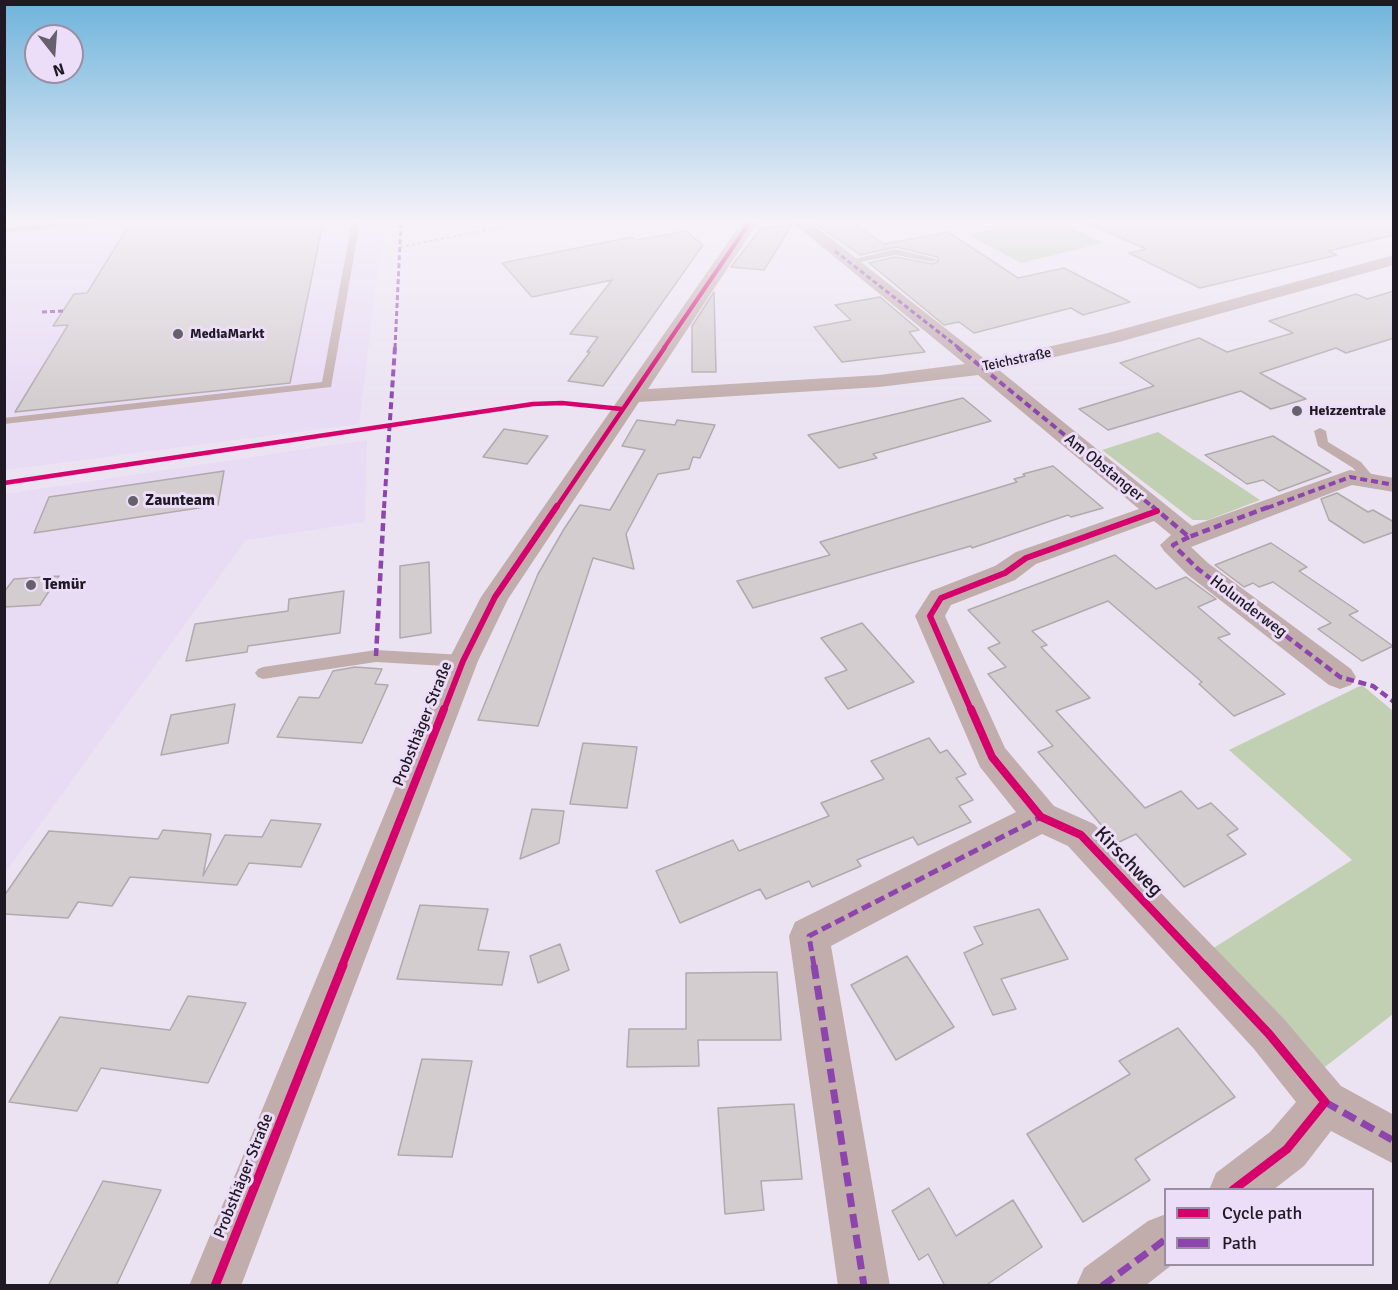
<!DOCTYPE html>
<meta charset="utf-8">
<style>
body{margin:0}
#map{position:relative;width:1398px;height:1290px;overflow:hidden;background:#ebe3f2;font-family:Signika,sans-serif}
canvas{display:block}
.frame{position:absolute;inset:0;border:6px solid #1e1922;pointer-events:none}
.legend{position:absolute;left:1164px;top:1188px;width:210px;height:78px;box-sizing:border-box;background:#ecddf8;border:2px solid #9a8fa2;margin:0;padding:8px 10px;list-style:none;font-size:18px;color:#1e1922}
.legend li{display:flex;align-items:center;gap:12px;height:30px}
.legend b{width:30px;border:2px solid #9a8fa2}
.north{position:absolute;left:24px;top:24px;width:60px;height:60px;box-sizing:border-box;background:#ecddf8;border:2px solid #9a8fa2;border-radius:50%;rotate:163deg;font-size:16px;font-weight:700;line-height:24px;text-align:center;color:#1e1922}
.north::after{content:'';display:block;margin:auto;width:21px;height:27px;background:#66606b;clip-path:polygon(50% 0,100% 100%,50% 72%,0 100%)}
</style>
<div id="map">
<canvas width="1398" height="1290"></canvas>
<div class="frame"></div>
<ul class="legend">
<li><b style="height:8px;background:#d6006c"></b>Cycle path</li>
<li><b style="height:8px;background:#8e44ad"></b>Path</li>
</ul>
<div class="north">N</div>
</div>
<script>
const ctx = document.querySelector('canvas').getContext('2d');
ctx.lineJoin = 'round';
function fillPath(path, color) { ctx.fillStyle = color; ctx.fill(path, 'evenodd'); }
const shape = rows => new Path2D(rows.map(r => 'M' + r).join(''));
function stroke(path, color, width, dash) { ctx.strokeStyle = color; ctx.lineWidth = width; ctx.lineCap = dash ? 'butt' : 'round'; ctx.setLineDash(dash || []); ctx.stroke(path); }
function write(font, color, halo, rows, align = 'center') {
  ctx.font = font + ' Signika,sans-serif'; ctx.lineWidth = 6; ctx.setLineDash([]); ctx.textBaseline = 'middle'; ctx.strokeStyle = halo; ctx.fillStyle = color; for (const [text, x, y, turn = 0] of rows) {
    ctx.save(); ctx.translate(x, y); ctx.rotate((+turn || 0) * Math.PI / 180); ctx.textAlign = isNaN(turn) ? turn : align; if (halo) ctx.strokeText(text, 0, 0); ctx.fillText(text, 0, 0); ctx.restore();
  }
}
fillPath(shape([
 [4,222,384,222,359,424,5,470],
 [367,440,365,522,246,540,5,873,5,494]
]), '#e8dbf4');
fillPath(shape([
 [1025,222,1059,222,1103,243,1021,263,968,235],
 [1158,432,1260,500,1208,520,1193,520,1102,450],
 [1362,685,1393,711,1393,1014,1321,1070,1212,949,1352,860,1229,750]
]), '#c1d0b3');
const building = shape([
 [131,222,323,222,290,383,15,412,68,325,53,326,74,294,87,293,131,222],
 [813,222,852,222,884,244,948,232,1018,278,1064,268,1130,302,1083,315,1071,308,974,333,959,322,944,325,869,263,895,257,933,264,938,261,938,257,896,247,860,255,813,222],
 [1085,222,1394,222,1394,235,1329,251,1337,255,1200,288,1129,253,1146,249,1085,222],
 [792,225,764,270,731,267,761,228,792,225],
 [686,231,703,245,603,386,568,381,590,352,587,352,598,337,570,334,612,280,532,297,502,263,632,237,636,240,686,231],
 [1394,291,1394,338,1346,353,1336,348,1260,373,1306,399,1271,409,1241,391,1108,430,1079,409,1154,386,1120,363,1199,338,1227,352,1293,333,1269,321,1356,294,1367,299,1394,291],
 [714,292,716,372,692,372,692,326,714,292],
 [880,297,919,330,909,332,925,352,842,362,814,327,851,320,835,305,880,297],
 [963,398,991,421,873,454,877,458,839,468,808,435,963,398],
 [637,420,675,425,677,420,715,425,700,458,693,457,689,469,658,474,626,534,634,569,593,558,538,726,478,720,538,574,564,529,580,505,610,510,645,450,622,446,637,420],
 [504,429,548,436,527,464,483,457,504,429],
 [1273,436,1331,472,1279,491,1263,480,1247,484,1205,455,1273,436],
 [1053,466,1103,508,1071,517,1068,515,972,548,971,546,753,608,737,581,830,555,820,542,1017,482,1014,479,1025,476,1023,474,1053,466],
 [224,471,218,505,34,533,49,497,224,471],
 [1337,493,1368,512,1373,510,1394,522,1394,532,1364,543,1329,520,1321,499,1337,493],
 [1271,543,1307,567,1299,571,1358,611,1349,615,1393,646,1362,661,1318,629,1331,623,1273,582,1259,587,1253,583,1244,587,1215,565,1271,543],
 [1115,555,1156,589,1186,577,1216,599,1198,607,1230,634,1218,638,1285,694,1234,716,1199,684,1202,682,1108,601,1032,631,1047,645,1041,647,1090,698,1056,711,1145,808,1181,791,1198,809,1211,803,1238,829,1227,835,1246,854,1184,887,1136,834,1117,843,1038,752,1053,746,988,674,1006,667,988,648,1000,643,968,610,1115,555],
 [429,562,431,633,400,638,400,566,429,562],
 [59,576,40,605,4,607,4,592,14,579,59,576],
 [344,591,340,633,248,646,247,652,186,661,195,624,288,611,289,599,344,591],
 [862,623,914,682,848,709,825,678,847,670,821,638,862,623],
 [355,667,382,669,375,684,388,685,362,743,277,737,299,697,319,698,333,671,355,667],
 [235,704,228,743,161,755,171,715,235,704],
 [929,738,940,753,947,750,966,774,956,778,973,800,959,806,971,822,918,845,913,837,857,860,861,866,812,887,809,881,766,899,760,889,680,923,656,871,733,840,739,851,829,816,821,803,884,779,871,761,929,738],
 [583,743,637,747,627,808,570,804,583,743],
 [532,809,564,811,559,843,520,859,532,809],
 [271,820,321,824,301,867,249,863,237,885,130,877,112,906,78,902,68,918,4,914,4,896,49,831,158,839,163,830,211,834,203,876,225,835,262,837,271,820],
 [420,905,488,909,478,950,509,952,502,985,397,979,420,905],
 [1039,909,1068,959,1001,979,1016,1009,993,1015,964,953,983,944,974,927,1039,909],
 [560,944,569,970,538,983,530,956,560,944],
 [907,956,954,1027,896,1060,851,985,907,956],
 [777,972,781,1040,698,1040,699,1066,627,1067,629,1029,686,1029,686,973,777,972],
 [188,996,246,1003,208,1083,101,1068,77,1111,9,1102,60,1017,170,1030,188,996],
 [1178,1028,1235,1097,1135,1159,1150,1180,1083,1222,1027,1134,1130,1074,1119,1061,1178,1028],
 [422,1059,472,1061,452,1157,398,1155,422,1059],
 [794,1104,802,1179,761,1181,764,1210,725,1214,718,1108,794,1104],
 [103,1181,161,1190,116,1286,48,1286,103,1181],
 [929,1188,956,1236,1013,1200,1042,1247,985,1286,945,1286,928,1254,919,1260,892,1211,929,1188]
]);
fillPath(building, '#d4cdcf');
stroke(building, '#b1a9ac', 1.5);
stroke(shape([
 [400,247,525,222]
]), '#b6a8ab', 2, [3, 3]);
fillPath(shape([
 [71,222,102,222,98,224,4,232,4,228,71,222],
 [352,222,360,222,331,387,4,424,4,418,322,382,352,222],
 [895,249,937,259,933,262,895,255,851,264,847,261,895,249],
 [1320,428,1326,431,1328,442,1361,462,1376,480,1374,483,1366,483,1353,468,1318,446,1314,431,1320,428],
 [376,650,463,655,468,657,471,661,468,665,463,667,376,662,263,679,258,677,255,673,258,669,263,667,376,650]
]), '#c1adac');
fillPath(shape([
 [742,222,758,222,648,389,879,375,965,364,792,222,810,222,987,361,1108,333,1394,255,1394,265,1119,342,999,370,1192,526,1350,470,1394,478,1394,492,1352,485,1191,547,1208,563,1351,669,1356,677,1351,685,1340,689,1329,685,1188,575,1164,551,1160,545,1171,535,1154,521,1036,564,1015,580,951,605,945,616,1005,748,1054,806,1094,824,1284,1019,1341,1086,1394,1115,1394,1164,1331,1131,1304,1166,1273,1190,1209,1190,1216,1173,1270,1132,1296,1102,1254,1049,1068,846,1042,834,831,946,890,1286,838,1286,789,936,795,922,1016,812,980,767,915,616,931,591,995,566,1016,552,1139,509,978,375,879,387,639,402,508,599,478,661,241,1286,189,1286,448,661,481,597,742,222],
 [1166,1214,1166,1264,1173,1264,1145,1286,1076,1286,1084,1268,1148,1221,1166,1214]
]), '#c1adac');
stroke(shape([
 [835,251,959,348],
 [42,312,63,311],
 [395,348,401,222]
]), '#8e44ad', 3, [5, 3]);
stroke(shape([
 [957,347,1154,508],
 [384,508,395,347],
 [1267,508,1350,477,1394,485]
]), '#8e44ad', 4, [7, 4]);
stroke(shape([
 [1152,506,1189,537,1271,506],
 [1189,537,1173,545,1198,569,1340,677,1373,686,1394,702],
 [376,656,384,506]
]), '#8e44ad', 4.5, [8, 4.5]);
stroke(shape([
 [814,966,809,936,1041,817]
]), '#8e44ad', 5, [10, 5]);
stroke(shape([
 [814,965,864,1286],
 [1325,1102,1394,1141],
 [1102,1286,1166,1239]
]), '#8e44ad', 7, [14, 7]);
stroke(shape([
 [664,348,750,222]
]), '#d6006c', 4);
stroke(shape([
 [4,483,533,404,562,403,622,409],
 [556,508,665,347]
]), '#d6006c', 4.5);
stroke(shape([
 [444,710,463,661,495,597,557,506],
 [971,710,930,616,941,598,1005,573,1026,558,1157,511]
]), '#d6006c', 6);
stroke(shape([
 [971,709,992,757,1041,817,1081,835,1205,966],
 [342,966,444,709]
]), '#d6006c', 8);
stroke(shape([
 [1204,965,1269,1034,1325,1102,1287,1149,1233,1190],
 [215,1286,343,965]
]), '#d6006c', 9);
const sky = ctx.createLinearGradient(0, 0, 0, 402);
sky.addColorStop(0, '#6eb4db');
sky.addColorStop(0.55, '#f6f2f9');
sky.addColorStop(1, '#f6f2f900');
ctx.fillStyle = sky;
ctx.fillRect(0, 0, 1398, 402);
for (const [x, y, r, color] of [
 [178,334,6,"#66606b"],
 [1297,411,6,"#66606b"],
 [133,501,6,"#66606b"],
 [31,585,6,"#66606b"]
]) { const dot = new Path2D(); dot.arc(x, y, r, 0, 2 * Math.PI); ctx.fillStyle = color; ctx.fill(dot); stroke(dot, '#ecddf8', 2); }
write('bold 14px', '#1e1922', '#ecddf8', [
 ["MediaMarkt",190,334],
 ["Heizzentrale",1309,411]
], 'left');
write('14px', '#1e1922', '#ecddf8', [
 ["Teichstraße",1017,360,-12]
]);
write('16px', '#1e1922', '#ecddf8', [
 ["Am Obstanger",1104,468,39],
 ["Holunderweg",1248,607,37],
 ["Probsthäger Straße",423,724,-68],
 ["Probsthäger Straße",244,1176,-68]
]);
write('bold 16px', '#1e1922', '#ecddf8', [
 ["Zaunteam",145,501],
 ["Temür",43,585]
], 'left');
write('20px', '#1e1922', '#ecddf8', [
 ["Kirschweg",1128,862,46]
]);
</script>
